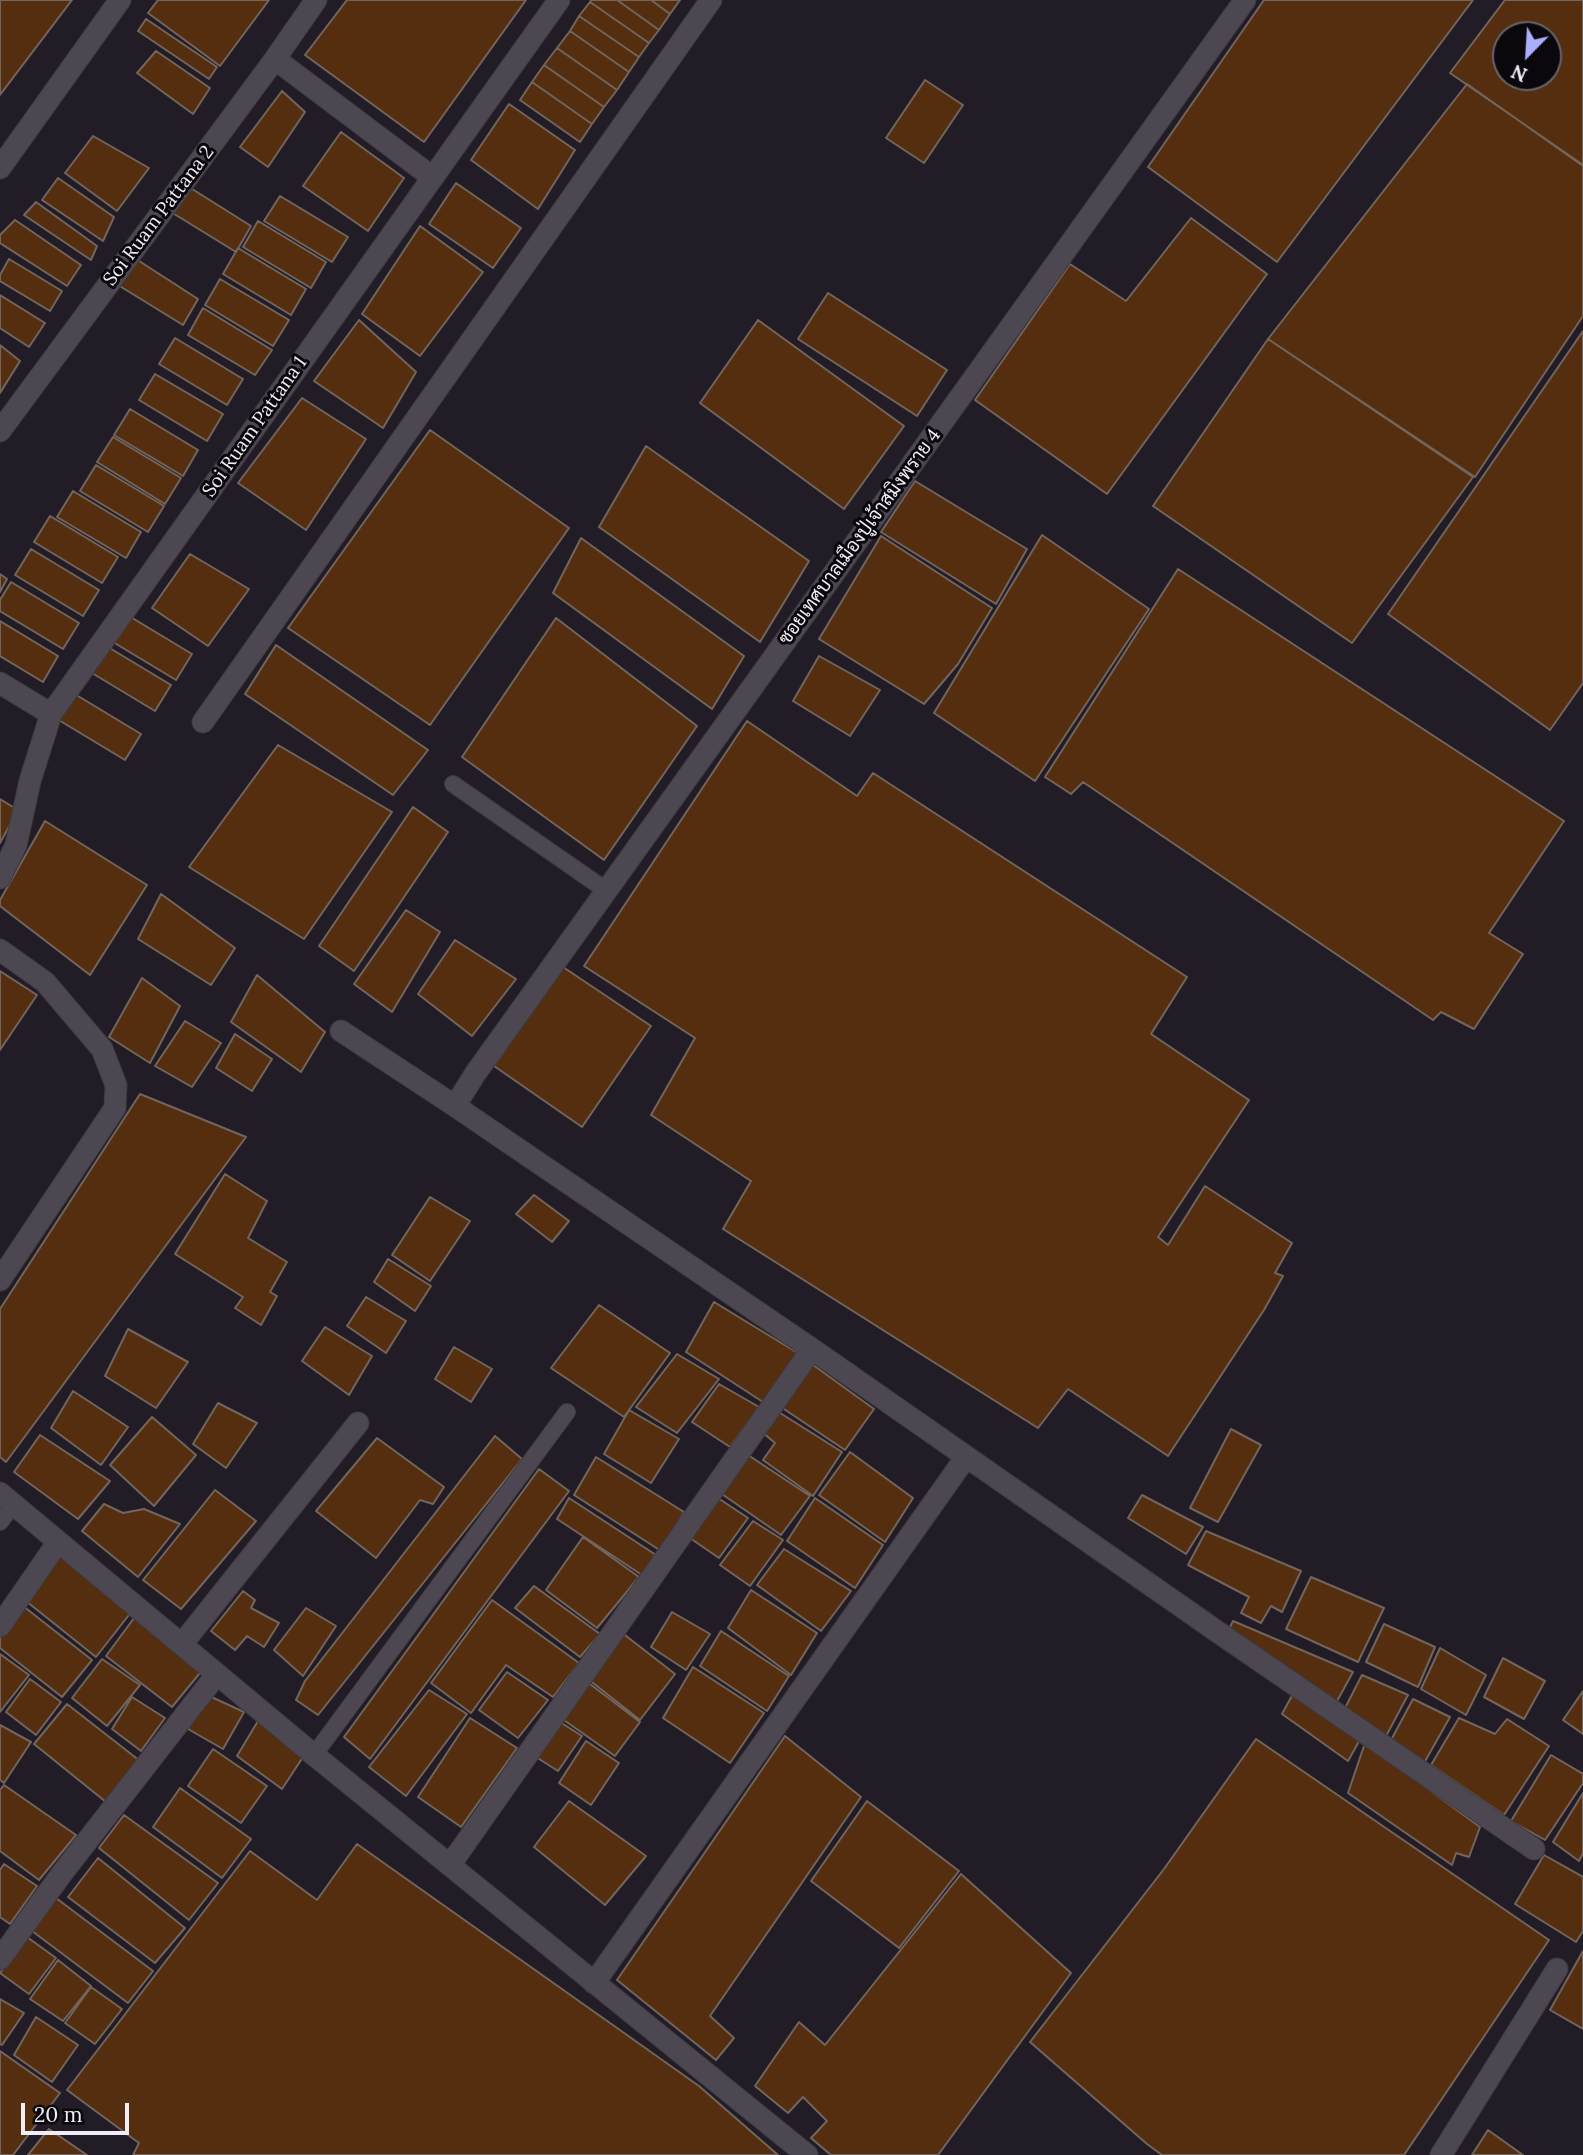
<!DOCTYPE html>
<meta charset="utf-8">
<style>
body{margin:0}
#map{position:relative;width:1583px;height:2155px;overflow:hidden;background:#221c26;font-family:Lora,serif}
canvas{display:block}
.north{position:absolute;left:1492px;top:21px;width:70px;height:70px;box-sizing:border-box;background:#0a080c;border:2px solid #666469;border-radius:50%;rotate:204deg;font-size:19px;font-weight:700;line-height:28px;text-align:center;color:#f1edf4}
.north::after{content:'';display:block;margin:auto;width:24px;height:32px;background:#abaffb;clip-path:polygon(50% 0,100% 100%,50% 72%,0 100%)}
.scale{position:absolute;left:21px;top:2103px;width:108px;height:32px;box-sizing:border-box;border:4px solid #f1edf4;border-top:0;padding-left:9px;font-size:21px;line-height:24px;white-space:nowrap;color:#f1edf4;-webkit-text-stroke:5px #0a080c;paint-order:stroke}
</style>
<div id="map">
<canvas width="1583" height="2155"></canvas>
<div class="north">N</div>
<div class="scale">20 m</div>
</div>
<script>
const ctx = document.querySelector('canvas').getContext('2d');
ctx.lineJoin = 'round';
function fillPath(path, color) { ctx.fillStyle = color; ctx.fill(path, 'evenodd'); }
const shape = rows => new Path2D(rows.map(r => 'M' + r).join(''));
function stroke(path, color, width, dash) { ctx.strokeStyle = color; ctx.lineWidth = width; ctx.lineCap = dash ? 'butt' : 'round'; ctx.setLineDash(dash || []); ctx.stroke(path); }
function write(font, color, halo, rows, align = 'center') {
  ctx.font = font + ' Lora,Sarabun,serif'; ctx.lineWidth = 6; ctx.setLineDash([]); ctx.textBaseline = 'middle'; ctx.strokeStyle = halo; ctx.fillStyle = color; for (const [text, x, y, turn = 0] of rows) {
    ctx.save(); ctx.translate(x, y); ctx.rotate((+turn || 0) * Math.PI / 180); ctx.textAlign = isNaN(turn) ? turn : align; if (halo) ctx.strokeText(text, 0, 0); ctx.fillText(text, 0, 0); ctx.restore();
  }
}
const building = shape([
 [0,0,72,0,0,95,0,0],
 [158,0,269,0,220,66,148,13,158,0],
 [347,0,526,0,424,142,305,55,347,0],
 [591,0,617,0,659,30,649,43,590,2,591,0],
 [617,0,651,0,670,14,659,30,617,0],
 [651,0,680,0,670,14,651,0],
 [1264,0,1473,0,1277,262,1148,167,1264,0],
 [1505,0,1583,0,1583,165,1450,73,1505,0],
 [1506,35,1548,35,1548,77,1506,77,1506,35],
 [590,2,649,43,639,57,579,16,590,2],
 [579,16,639,57,629,72,570,31,579,16],
 [146,19,217,67,209,79,138,31,146,19],
 [570,31,629,72,617,90,557,48,570,31],
 [557,48,617,90,604,107,544,65,557,48],
 [156,51,210,88,193,114,137,73,156,51],
 [544,65,604,107,592,124,532,82,544,65],
 [925,80,963,105,924,163,886,138,925,80],
 [532,82,592,124,580,142,520,100,532,82],
 [1467,84,1583,166,1583,316,1475,477,1268,339,1467,84],
 [282,91,305,112,268,167,240,147,282,91],
 [509,104,575,150,538,209,471,160,509,104],
 [341,132,404,178,368,231,303,186,341,132],
 [93,136,149,168,117,211,65,173,93,136],
 [58,178,114,217,103,241,42,200,58,178],
 [456,183,521,228,493,268,429,224,456,183],
 [189,187,251,226,236,252,171,212,189,187],
 [280,196,348,237,332,262,264,221,280,196],
 [36,202,97,246,91,260,24,215,36,202],
 [1191,218,1267,274,1107,494,975,400,1070,264,1126,301,1191,218],
 [15,220,81,265,67,286,0,243,0,235,15,220],
 [258,221,326,262,311,288,243,247,258,221],
 [420,226,483,272,420,356,362,314,420,226],
 [238,248,306,289,291,315,223,274,238,248],
 [9,259,62,291,50,311,0,281,0,275,9,259],
 [136,259,198,299,183,325,118,285,136,259],
 [220,279,289,320,273,346,205,305,220,279],
 [828,293,947,370,917,416,798,339,828,293],
 [0,295,45,323,29,347,0,328,0,295],
 [203,308,272,350,255,375,188,335,203,308],
 [359,320,416,372,383,428,314,381,359,320],
 [758,320,904,426,844,509,700,403,758,320],
 [1583,331,1583,683,1550,730,1388,614,1583,331],
 [175,338,243,379,227,405,159,364,175,338],
 [1268,339,1473,477,1352,643,1153,506,1268,339],
 [0,345,20,361,0,393,0,345],
 [155,374,223,414,207,441,139,400,155,374],
 [302,398,366,439,306,530,238,483,302,398],
 [130,409,198,450,183,476,114,435,130,409],
 [430,430,569,528,430,725,288,628,430,430],
 [113,437,181,478,165,504,97,462,113,437],
 [646,446,809,561,760,642,599,527,646,446],
 [96,465,164,506,148,532,80,491,96,465],
 [915,481,1027,549,996,604,881,532,915,481],
 [73,491,141,532,126,558,57,517,73,491],
 [50,516,118,557,102,583,34,542,50,516],
 [1042,535,1149,609,1035,781,934,713,1042,535],
 [881,536,992,608,958,664,924,704,819,639,881,536],
 [581,538,744,656,712,709,553,593,581,538],
 [31,549,99,590,83,616,15,575,31,549],
 [190,554,249,589,208,646,152,608,190,554],
 [1178,569,1564,821,1489,933,1523,954,1474,1029,1441,1012,1433,1020,1083,782,1071,794,1045,777,1178,569],
 [0,574,7,579,0,592,0,574],
 [11,582,79,623,63,649,0,611,0,600,11,582],
 [124,613,192,654,176,680,108,639,124,613],
 [556,618,697,726,604,860,462,757,556,618],
 [0,621,58,656,43,682,0,656,0,621],
 [103,644,171,685,155,711,87,670,103,644],
 [276,645,428,750,393,795,245,694,276,645],
 [819,656,880,690,850,736,793,701,819,656],
 [73,693,141,734,125,760,57,719,73,693],
 [747,721,857,796,873,773,1187,977,1151,1034,1249,1100,1158,1237,1168,1245,1205,1186,1292,1243,1275,1273,1283,1276,1264,1310,1168,1456,1068,1389,1038,1428,723,1229,751,1181,651,1115,695,1038,584,966,747,721],
 [278,745,392,812,304,939,189,867,278,745],
 [0,799,18,810,0,843,0,799],
 [413,807,448,832,354,971,319,946,413,807],
 [45,821,147,885,90,975,0,906,0,900,45,821],
 [161,894,235,948,211,985,138,939,161,894],
 [406,910,440,932,392,1012,354,984,406,910],
 [455,940,516,979,472,1036,418,994,455,940],
 [563,967,651,1026,582,1127,494,1066,563,967],
 [0,971,37,995,0,1050,0,971],
 [257,975,325,1032,301,1072,231,1022,257,975],
 [142,978,180,1006,150,1063,109,1037,142,978],
 [185,1021,221,1043,192,1087,155,1066,185,1021],
 [235,1034,272,1059,252,1091,216,1068,235,1034],
 [140,1094,246,1137,6,1462,0,1457,0,1309,140,1094],
 [225,1174,267,1201,248,1238,287,1262,270,1292,277,1296,261,1325,235,1308,243,1297,175,1254,225,1174],
 [534,1195,569,1221,552,1242,516,1214,534,1195],
 [430,1197,470,1221,430,1281,392,1255,430,1197],
 [388,1259,431,1286,415,1311,374,1282,388,1259],
 [366,1297,406,1321,386,1353,347,1326,366,1297],
 [714,1302,801,1355,766,1404,686,1352,714,1302],
 [599,1305,670,1353,624,1417,551,1368,599,1305],
 [325,1327,372,1356,349,1395,302,1361,325,1327],
 [128,1329,188,1362,156,1408,105,1376,128,1329],
 [454,1347,492,1369,471,1402,435,1379,454,1347],
 [677,1354,719,1379,677,1433,636,1407,677,1354],
 [809,1362,874,1409,845,1450,781,1407,809,1362],
 [719,1384,759,1407,730,1447,692,1422,719,1384],
 [73,1391,128,1427,101,1465,51,1428,73,1391],
 [218,1403,257,1423,226,1468,193,1444,218,1403],
 [629,1410,679,1439,651,1483,604,1454,629,1410],
 [777,1411,842,1452,813,1496,763,1460,775,1443,762,1432,777,1411],
 [152,1417,196,1455,154,1506,110,1465,152,1417],
 [1231,1429,1261,1445,1218,1522,1190,1508,1231,1429],
 [40,1435,110,1481,78,1519,14,1472,40,1435],
 [495,1436,522,1459,318,1715,296,1700,305,1681,495,1436],
 [377,1438,444,1487,433,1504,420,1500,376,1558,316,1511,377,1438],
 [850,1452,913,1498,885,1542,819,1495,850,1452],
 [745,1453,810,1496,781,1535,719,1492,745,1453],
 [596,1457,684,1512,661,1551,574,1495,596,1457],
 [539,1469,569,1491,370,1759,344,1737,539,1469],
 [215,1490,256,1521,181,1609,143,1580,215,1490],
 [1142,1495,1203,1527,1186,1554,1128,1518,1142,1495],
 [715,1496,748,1518,719,1558,687,1536,715,1496],
 [569,1498,656,1555,642,1575,557,1519,569,1498],
 [815,1498,883,1545,855,1588,787,1541,815,1498],
 [104,1504,123,1513,144,1509,180,1524,138,1577,82,1531,104,1504],
 [753,1521,783,1540,750,1586,720,1565,753,1521],
 [1206,1531,1301,1571,1282,1612,1271,1606,1261,1623,1241,1613,1249,1597,1188,1565,1206,1531],
 [583,1537,639,1577,597,1628,546,1590,583,1537],
 [784,1549,851,1591,821,1631,757,1585,784,1549],
 [60,1552,132,1611,96,1657,26,1601,60,1552],
 [1311,1577,1384,1608,1358,1662,1286,1629,1311,1577],
 [534,1586,600,1634,580,1657,515,1608,534,1586],
 [751,1590,817,1633,791,1675,728,1628,751,1590],
 [243,1591,255,1600,251,1608,279,1623,264,1647,247,1636,235,1650,211,1631,243,1591],
 [492,1600,579,1663,553,1697,506,1665,471,1713,431,1683,492,1600],
 [23,1606,92,1660,62,1697,0,1648,0,1638,23,1606],
 [306,1608,336,1626,303,1676,274,1650,306,1608],
 [672,1612,710,1634,686,1670,651,1647,672,1612],
 [137,1614,204,1668,172,1707,106,1656,137,1614],
 [1233,1621,1353,1672,1336,1703,1228,1631,1233,1621],
 [1384,1624,1435,1647,1418,1687,1366,1662,1384,1624],
 [721,1631,789,1676,767,1711,700,1666,721,1631],
 [621,1632,675,1674,640,1720,588,1679,621,1632],
 [1440,1648,1486,1675,1466,1715,1421,1689,1440,1648],
 [0,1654,29,1675,0,1712,0,1654],
 [1503,1658,1545,1681,1524,1719,1484,1697,1503,1658],
 [102,1659,140,1685,107,1726,72,1698,102,1659],
 [693,1667,764,1713,730,1763,663,1718,693,1667],
 [507,1672,548,1700,518,1738,479,1710,507,1672],
 [1362,1675,1408,1695,1385,1738,1344,1710,1362,1675],
 [30,1679,61,1702,36,1735,6,1712,30,1679],
 [586,1681,640,1722,615,1756,561,1718,586,1681],
 [429,1690,467,1714,406,1796,369,1767,429,1690],
 [1583,1691,1583,1734,1563,1720,1583,1691],
 [1294,1692,1361,1738,1348,1761,1282,1714,1294,1692],
 [207,1695,244,1712,223,1749,188,1729,207,1695],
 [132,1697,165,1718,141,1751,112,1729,132,1697],
 [1413,1699,1450,1717,1423,1765,1390,1742,1413,1699],
 [67,1704,140,1761,106,1802,34,1744,67,1704],
 [470,1718,517,1748,461,1827,418,1797,470,1718],
 [1459,1718,1495,1734,1507,1719,1549,1746,1504,1815,1431,1765,1459,1718],
 [258,1721,305,1754,282,1789,237,1756,258,1721],
 [560,1722,582,1736,558,1771,536,1757,560,1722],
 [0,1725,31,1742,4,1783,0,1780,0,1725],
 [785,1736,861,1797,710,2016,734,2038,716,2060,617,1980,785,1736],
 [1256,1739,1549,1940,1404,2155,1162,2155,1147,2144,1030,2042,1164,1869,1256,1739],
 [586,1741,619,1763,591,1805,559,1783,586,1741],
 [1365,1743,1480,1827,1469,1857,1456,1853,1452,1865,1348,1793,1365,1743],
 [213,1749,267,1786,241,1823,188,1786,213,1749],
 [1551,1755,1583,1774,1583,1783,1545,1840,1511,1821,1551,1755],
 [4,1785,76,1835,39,1880,0,1851,0,1790,4,1785],
 [180,1788,251,1839,222,1878,153,1827,180,1788],
 [1583,1793,1583,1853,1579,1861,1553,1842,1583,1793],
 [569,1801,646,1856,605,1905,534,1847,569,1801],
 [867,1801,959,1871,899,1948,811,1881,867,1801],
 [124,1815,218,1883,189,1920,99,1848,124,1815],
 [357,1844,699,2086,778,2155,133,2155,139,2143,67,2090,250,1851,317,1900,357,1844],
 [1544,1855,1583,1877,1583,1931,1576,1942,1515,1904,1544,1855],
 [98,1858,185,1928,155,1963,68,1897,98,1858],
 [4,1864,37,1886,10,1924,0,1917,0,1870,4,1864],
 [961,1874,1071,1973,938,2155,831,2155,811,2138,827,2121,803,2097,788,2113,755,2086,799,2022,825,2045,961,1874],
 [56,1898,153,1971,128,2003,32,1931,56,1898],
 [27,1937,56,1958,29,1994,0,1973,27,1937],
 [1583,1951,1583,2029,1550,2010,1583,1951],
 [58,1960,91,1986,63,2021,30,1999,58,1960],
 [91,1987,122,2009,95,2044,65,2023,91,1987],
 [0,1999,24,2013,2,2045,0,2044,0,1999],
 [36,2017,78,2045,52,2082,14,2055,36,2017],
 [0,2051,60,2093,13,2155,0,2155,0,2051],
 [49,2129,87,2155,28,2155,49,2129],
 [1488,2130,1523,2155,1472,2155,1488,2130]
]);
fillPath(building, '#542e0e');
stroke(building, '#71655d', 2);
const service = shape([
 [453,784,607,891],
 [0,1522,14,1504],
 [314,1755,567,1412]
]);
const minor = shape([
 [275,59,432,177],
 [0,168,120,0],
 [0,431,275,59,316,0],
 [0,683,51,714],
 [203,722,711,0],
 [0,878,16,845,30,781,51,714,559,0],
 [0,950,45,982,102,1049,116,1085,115,1108,0,1280],
 [341,1031,455,1106,812,1349,1215,1630,1534,1849],
 [455,1106,475,1074,1245,0],
 [0,1493,314,1755,807,2155],
 [0,1626,58,1542],
 [182,1644,358,1423],
 [450,1865,812,1349],
 [0,1959,63,1872,217,1674],
 [594,1983,966,1457],
 [1441,2155,1557,1969]
]);
stroke(service, '#3e3a41', 18);
stroke(minor, '#3e3a41', 23);
stroke(service, '#4d4752', 16);
stroke(minor, '#4d4752', 21);
write('19px', '#f1edf4', '#0a080c', [
 ["Soi Ruam Pattana 2",159,216,-53],
 ["Soi Ruam Pattana 1",255,427,-55],
 ["ซอยเทศบาลเมืองปู่เจ้าสมิงพราย 4",860,537,-54]
]);
</script>
